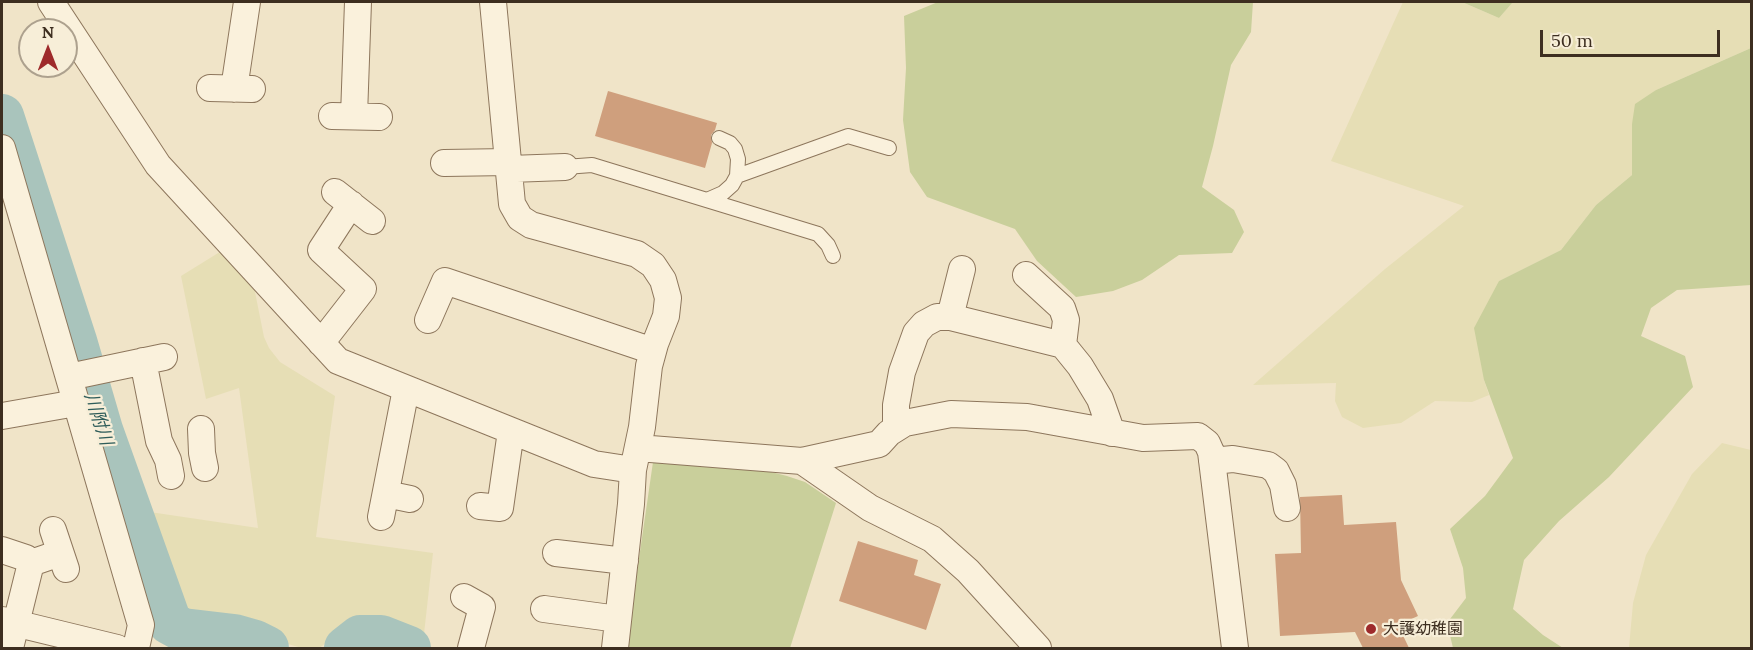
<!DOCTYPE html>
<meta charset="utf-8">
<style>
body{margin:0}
#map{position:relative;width:1753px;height:650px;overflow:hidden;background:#f0e4c8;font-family:Lora,serif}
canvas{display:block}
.frame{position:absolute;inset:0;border:3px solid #3d2e20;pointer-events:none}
.north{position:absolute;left:18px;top:18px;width:60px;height:60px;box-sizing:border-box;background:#f7eed8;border:2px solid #ada18e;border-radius:50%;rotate:0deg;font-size:16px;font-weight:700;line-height:24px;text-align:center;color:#3d2e20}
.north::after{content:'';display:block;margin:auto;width:21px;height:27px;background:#9e2a2b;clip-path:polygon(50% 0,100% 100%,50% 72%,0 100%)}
.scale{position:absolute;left:1540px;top:30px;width:180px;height:27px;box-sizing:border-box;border:3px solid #3d2e20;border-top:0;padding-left:8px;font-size:18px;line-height:21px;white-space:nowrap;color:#3d2e20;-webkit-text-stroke:4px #f7eed8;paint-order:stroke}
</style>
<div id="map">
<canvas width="1753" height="650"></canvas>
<div class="frame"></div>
<div class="north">N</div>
<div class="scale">50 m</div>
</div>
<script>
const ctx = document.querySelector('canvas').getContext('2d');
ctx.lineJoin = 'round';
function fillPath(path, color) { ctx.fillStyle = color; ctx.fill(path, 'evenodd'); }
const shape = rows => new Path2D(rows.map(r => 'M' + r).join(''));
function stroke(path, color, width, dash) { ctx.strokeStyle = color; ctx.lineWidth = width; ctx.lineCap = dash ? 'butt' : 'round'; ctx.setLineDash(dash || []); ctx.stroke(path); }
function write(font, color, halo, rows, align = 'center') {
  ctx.font = font + ' Lora,"Noto Sans JP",serif'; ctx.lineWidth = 4.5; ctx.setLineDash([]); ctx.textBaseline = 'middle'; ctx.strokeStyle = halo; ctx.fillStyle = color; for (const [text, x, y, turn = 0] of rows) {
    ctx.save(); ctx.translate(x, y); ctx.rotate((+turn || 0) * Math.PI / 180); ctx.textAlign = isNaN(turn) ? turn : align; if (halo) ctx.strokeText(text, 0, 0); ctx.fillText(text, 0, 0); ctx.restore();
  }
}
fillPath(shape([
 [1403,2,1462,2,1499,18,1513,2,1751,2,1751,48,1656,90,1632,124,1632,175,1596,205,1561,250,1499,281,1484,380,1489,395,1472,402,1435,401,1401,423,1363,428,1342,417,1335,401,1336,383,1253,385,1385,269,1464,206,1331,161],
 [223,250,253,282,264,337,269,348,280,362,335,396,316,537,433,553,424,634,388,622,360,622,349,627,319,648,302,648,288,644,253,625,191,617,183,615,178,609,143,511,258,528,239,388,206,399,181,276],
 [1722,443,1751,450,1751,648,1629,648,1633,603,1646,555,1692,474]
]), '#e6deb5');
fillPath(shape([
 [938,2,1253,2,1251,32,1231,65,1213,146,1202,187,1234,210,1244,232,1232,253,1179,255,1142,280,1113,291,1076,297,1037,261,1015,229,927,197,910,172,903,120,906,68,904,16],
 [1462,2,1513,2,1499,18],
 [1751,48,1751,285,1677,290,1651,308,1641,336,1685,356,1693,387,1609,477,1559,521,1524,560,1513,609,1543,635,1563,648,1453,648,1447,623,1466,598,1463,568,1450,529,1485,496,1513,458,1484,380,1474,328,1499,281,1561,250,1596,205,1632,175,1632,124,1635,104,1656,90],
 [653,462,767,471,787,476,805,482,836,503,790,648,626,648]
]), '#c9cf9b');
stroke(shape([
 [2,116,75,341,101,430,170,623,183,630,234,636,255,642,267,648],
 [346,648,360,637,381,637,409,648]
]), '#a9c4bc', 44);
fillPath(shape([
 [608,91,717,123,715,130,711,135,712,143,705,168,595,136],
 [1342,495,1344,525,1396,522,1401,580,1418,616,1398,625,1409,648,1363,648,1355,632,1280,636,1275,554,1301,553,1300,497],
 [858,541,918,560,914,575,941,584,926,630,839,601]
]), '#cf9f7d');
const service = shape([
 [565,167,592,165,818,234,828,245,833,256],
 [737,176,848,136,889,148],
 [707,200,723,193,732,185,737,176,738,159,735,149,730,143,719,138]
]);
const minor = shape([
 [51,2,158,165,338,361,594,464,633,470],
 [493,2,512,204,520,218,531,225,637,254,653,265,663,280,668,298,666,316,655,344,649,366,642,427,633,470,631,504,615,648],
 [210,88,252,89],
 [234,89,247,2],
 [332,116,379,117],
 [354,116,358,2],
 [2,148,141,625,136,648],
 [444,163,509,162],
 [510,169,565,167],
 [335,192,372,221],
 [1026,275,1062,308,1066,320,1063,345],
 [950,317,962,269],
 [428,320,445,281,653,351],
 [321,343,363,289,321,250,351,204],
 [143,361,159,441,168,460,171,476],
 [69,377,164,357],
 [2,416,76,403],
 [896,428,896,405,902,372,916,333,924,324,937,317,950,317,1063,345,1080,366,1100,399,1112,433],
 [201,429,202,453,205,468],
 [638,448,802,461,879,444,889,433,905,423,951,414,1027,417,1143,438,1198,436,1207,443,1211,452,1235,648],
 [802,461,870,508,932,539,968,571,1038,648],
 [1212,461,1233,459,1268,465,1276,471,1283,485,1287,508],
 [386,494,410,499],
 [480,506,500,508,511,431],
 [381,517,406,389],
 [53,530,66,569],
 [2,550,26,558,31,563],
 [556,553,625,561],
 [464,597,482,607,471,648],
 [544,609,618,619],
 [2,620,117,648],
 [10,648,31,563,60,553]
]);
stroke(service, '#8d765c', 16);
stroke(minor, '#8d765c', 28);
stroke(service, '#faf1dc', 14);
stroke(minor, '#faf1dc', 26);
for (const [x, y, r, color] of [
 [1371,629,6,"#9e2a2b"]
]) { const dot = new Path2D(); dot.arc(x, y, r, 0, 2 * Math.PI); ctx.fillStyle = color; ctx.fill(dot); stroke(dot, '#f7eed8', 2); }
write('16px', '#3d2e20', '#f7eed8', [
 ["大護幼稚園",1383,629]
], 'left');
write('italic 18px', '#2f5d5a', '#f7eed8', [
 ["川附川",98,419,72]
]);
</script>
